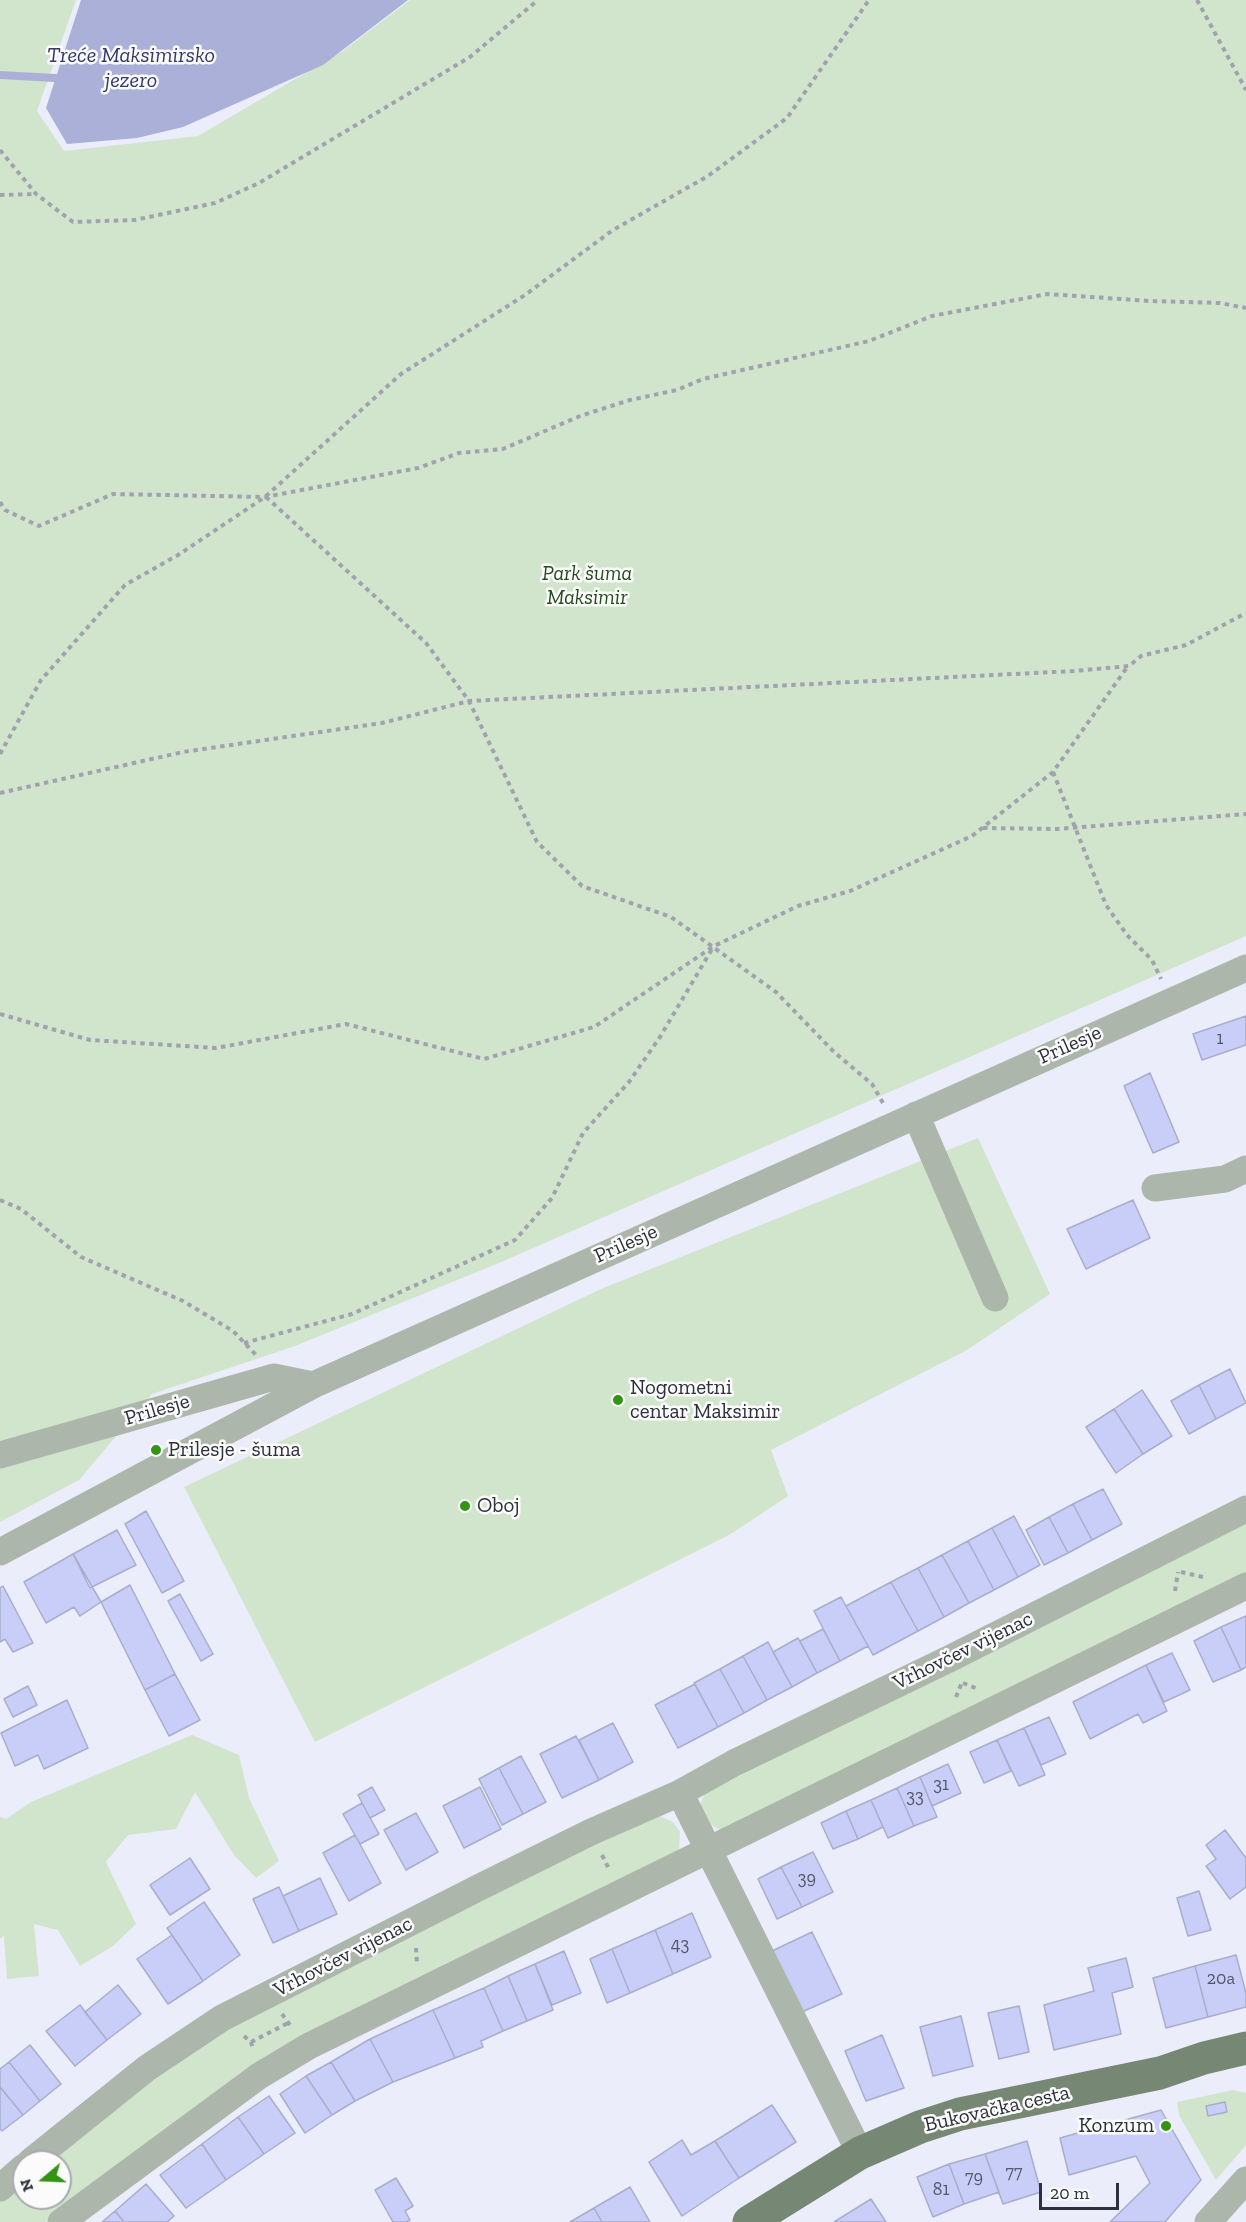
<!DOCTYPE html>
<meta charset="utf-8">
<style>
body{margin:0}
#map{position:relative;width:1246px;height:2222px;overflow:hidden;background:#ebedfa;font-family:"Zilla Slab",serif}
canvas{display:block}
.north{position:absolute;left:12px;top:2150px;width:60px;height:60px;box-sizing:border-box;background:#fbfbfb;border:2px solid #a9aaaf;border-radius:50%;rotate:251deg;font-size:16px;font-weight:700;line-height:24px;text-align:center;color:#2e303c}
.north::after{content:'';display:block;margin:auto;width:21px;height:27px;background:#339413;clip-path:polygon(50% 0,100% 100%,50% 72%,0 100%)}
.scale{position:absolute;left:1039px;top:2183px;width:80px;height:27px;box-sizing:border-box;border:3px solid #2e303c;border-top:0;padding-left:8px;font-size:18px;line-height:21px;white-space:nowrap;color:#2e303c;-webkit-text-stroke:4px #fbfbfb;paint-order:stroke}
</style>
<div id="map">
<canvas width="1246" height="2222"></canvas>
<div class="north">N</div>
<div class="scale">20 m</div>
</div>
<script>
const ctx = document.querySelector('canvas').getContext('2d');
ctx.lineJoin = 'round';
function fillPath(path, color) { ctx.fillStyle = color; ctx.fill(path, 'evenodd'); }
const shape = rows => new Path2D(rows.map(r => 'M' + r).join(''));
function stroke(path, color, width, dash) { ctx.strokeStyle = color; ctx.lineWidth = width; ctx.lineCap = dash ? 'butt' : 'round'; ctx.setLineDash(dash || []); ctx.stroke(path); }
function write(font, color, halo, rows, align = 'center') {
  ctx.font = font + ' "Zilla Slab",serif'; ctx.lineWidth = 5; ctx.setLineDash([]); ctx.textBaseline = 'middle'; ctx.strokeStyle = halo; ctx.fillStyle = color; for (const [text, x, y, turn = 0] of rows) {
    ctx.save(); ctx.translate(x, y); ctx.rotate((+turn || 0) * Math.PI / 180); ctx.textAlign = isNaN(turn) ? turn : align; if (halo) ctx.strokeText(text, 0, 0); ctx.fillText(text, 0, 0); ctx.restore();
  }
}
fillPath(shape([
 [0,0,76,0,37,111,64,151,198,136,343,51,410,0,1246,0,1246,936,499,1263,295,1346,152,1394,79,1480,0,1522],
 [978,1138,1050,1294,967,1350,771,1450,788,1496,729,1535,315,1742,184,1487,601,1289],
 [1246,1522,1246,1575,721,1830,711,1825,701,1812,701,1802,705,1793],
 [192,1735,239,1755,249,1798,279,1861,256,1878,234,1855,195,1792,176,1829,128,1835,106,1862,136,1924,113,1946,80,1966,58,1930,34,1924,39,1976,7,1979,4,1936,0,1939,0,1817,6,1819,31,1802],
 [657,1815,673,1822,680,1832,679,1851,252,2071,189,2111,45,2222,0,2222,0,2199,24,2177,24,2198,60,2198,60,2162,43,2162,102,2114,219,2033,635,1822],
 [1233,2090,1246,2093,1246,2145,1216,2180,1179,2115,1177,2102]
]), '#d1e5cc');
fillPath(shape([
 [81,0,408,0,323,65,183,127,137,138,67,144,46,108]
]), '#aab0d8');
stroke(shape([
 [0,75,55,78]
]), '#aab0d8', 8);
const building = shape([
 [1246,1016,1246,1045,1202,1060,1193,1034,1246,1016],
 [1150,1073,1179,1142,1153,1153,1124,1086,1150,1073],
 [1133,1200,1150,1238,1086,1269,1067,1229,1133,1200],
 [1230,1369,1246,1403,1216,1419,1199,1385,1230,1369],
 [1199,1385,1216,1419,1189,1434,1171,1401,1199,1385],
 [1142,1390,1172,1436,1143,1454,1114,1409,1142,1390],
 [1114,1409,1143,1454,1116,1473,1086,1427,1114,1409],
 [1103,1489,1122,1524,1092,1540,1073,1504,1103,1489],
 [1073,1504,1092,1540,1068,1553,1049,1517,1073,1504],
 [146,1511,184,1581,162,1593,125,1524,146,1511],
 [1014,1516,1040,1565,1018,1577,992,1528,1014,1516],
 [1049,1517,1068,1553,1044,1565,1026,1530,1049,1517],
 [992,1528,1018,1577,994,1590,968,1541,992,1528],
 [117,1530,136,1565,90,1588,73,1554,117,1530],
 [968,1541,994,1590,969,1603,942,1555,968,1541],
 [73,1554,101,1602,80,1616,74,1607,46,1623,24,1582,73,1554],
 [942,1555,969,1603,944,1617,918,1568,942,1555],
 [918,1568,944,1617,918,1631,891,1582,918,1568],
 [891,1582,918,1631,873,1655,846,1606,891,1582],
 [130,1585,175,1674,145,1690,101,1602,130,1585],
 [3,1586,33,1643,13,1652,5,1639,0,1642,0,1588,3,1586],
 [180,1594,213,1654,201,1661,168,1601,180,1594],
 [841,1597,868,1646,840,1661,814,1611,841,1597],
 [1246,1616,1246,1667,1241,1670,1221,1627,1246,1616],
 [1221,1627,1241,1670,1213,1682,1194,1641,1221,1627],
 [823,1629,840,1661,817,1673,800,1641,823,1629],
 [798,1638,817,1673,792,1687,773,1652,798,1638],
 [768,1642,792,1687,767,1700,743,1656,768,1642],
 [1172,1653,1190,1690,1164,1702,1146,1665,1172,1653],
 [743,1656,767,1700,744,1713,720,1669,743,1656],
 [1146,1665,1167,1711,1143,1723,1138,1714,1090,1739,1073,1702,1146,1665],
 [720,1669,744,1713,718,1727,694,1683,720,1669],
 [175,1674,200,1720,169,1736,145,1690,175,1674],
 [695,1684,718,1727,678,1748,655,1705,695,1684],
 [28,1686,37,1705,13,1717,4,1699,28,1686],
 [67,1700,88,1748,44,1769,38,1755,15,1766,1,1733,67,1700],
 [1049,1717,1066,1754,1041,1765,1024,1728,1049,1717],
 [613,1723,633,1762,599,1780,579,1740,613,1723],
 [1024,1728,1045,1775,1019,1786,997,1740,1024,1728],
 [576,1736,599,1780,562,1798,540,1754,576,1736],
 [997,1740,1011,1771,984,1783,970,1752,997,1740],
 [521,1756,546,1802,523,1814,499,1768,521,1756],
 [948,1764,961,1793,932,1806,920,1777,948,1764],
 [499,1768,523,1814,502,1825,479,1779,499,1768],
 [920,1777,937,1817,914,1826,897,1788,920,1777],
 [372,1787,385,1810,370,1818,358,1795,372,1787],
 [480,1787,501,1829,464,1848,443,1806,480,1787],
 [897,1788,914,1826,888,1838,871,1800,897,1788],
 [871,1800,883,1827,858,1839,846,1811,871,1800],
 [362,1803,379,1834,360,1844,343,1814,362,1803],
 [846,1811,858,1839,833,1849,821,1823,846,1811],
 [416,1813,438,1852,406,1870,384,1830,416,1813],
 [1225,1830,1246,1858,1246,1887,1230,1899,1206,1866,1216,1859,1206,1845,1225,1830],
 [355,1835,381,1883,349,1901,323,1853,355,1835],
 [813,1852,833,1892,802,1907,781,1867,813,1852],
 [190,1858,210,1889,170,1915,150,1885,190,1858],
 [781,1867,802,1907,777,1919,758,1879,781,1867],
 [320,1878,337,1914,299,1931,283,1896,320,1878],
 [279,1887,299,1931,273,1943,253,1899,279,1887],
 [1199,1891,1211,1930,1188,1936,1177,1898,1199,1891],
 [204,1902,240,1955,203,1981,167,1928,204,1902],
 [692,1913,711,1957,673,1974,655,1930,692,1913],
 [655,1930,673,1974,630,1993,612,1949,655,1930],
 [812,1932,842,1994,802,2012,772,1951,812,1932],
 [172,1935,203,1981,168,2004,137,1959,172,1935],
 [612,1949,630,1993,607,2003,590,1959,612,1949],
 [564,1951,581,1993,552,2005,535,1964,564,1951],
 [1236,1955,1246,1993,1246,2007,1208,2017,1195,1966,1236,1955],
 [1126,1958,1133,1987,1112,1993,1121,2034,1054,2050,1044,2005,1094,1991,1088,1968,1126,1958],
 [535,1964,553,2010,527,2021,508,1976,535,1964],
 [1195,1966,1208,2017,1166,2028,1153,1978,1195,1966],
 [508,1976,527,2021,503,2031,484,1988,508,1976],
 [118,1985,141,2014,107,2040,85,2012,118,1985],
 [484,1988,503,2031,481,2041,483,2047,455,2058,433,2010,484,1988],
 [80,2005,107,2040,75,2066,46,2031,80,2005],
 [1019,2006,1029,2052,999,2059,988,2013,1019,2006],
 [433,2010,455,2058,393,2082,370,2039,433,2010],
 [961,2016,973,2066,933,2076,920,2027,961,2016],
 [882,2035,904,2088,866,2101,845,2051,882,2035],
 [370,2039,393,2082,355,2101,331,2062,370,2039],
 [30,2045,61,2084,40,2101,9,2062,30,2045],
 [9,2062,40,2101,23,2115,0,2087,0,2069,9,2062],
 [331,2062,355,2101,332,2115,306,2076,331,2062],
 [306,2076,332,2115,305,2133,280,2094,306,2076],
 [0,2087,23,2115,2,2131,0,2129,0,2087],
 [269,2096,295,2133,264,2154,238,2117,269,2096],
 [1225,2102,1227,2112,1208,2116,1206,2106,1225,2102],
 [772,2105,796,2142,739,2178,715,2141,772,2105],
 [1161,2110,1201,2180,1165,2222,1110,2222,1150,2183,1136,2156,1069,2175,1060,2138,1161,2110],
 [238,2117,264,2154,226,2180,202,2144,238,2117],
 [682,2140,691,2155,715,2141,739,2178,682,2216,649,2162,682,2140],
 [1027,2141,1041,2192,1003,2204,985,2154,1027,2141],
 [202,2144,226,2180,186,2208,160,2175,202,2144],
 [985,2154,999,2192,964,2204,949,2164,985,2154],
 [949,2164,964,2204,933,2217,917,2177,949,2164],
 [396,2178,413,2206,405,2211,410,2220,406,2222,393,2222,375,2190,396,2178],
 [146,2184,174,2216,167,2222,124,2222,115,2211,146,2184],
 [630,2187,650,2222,602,2222,594,2208,630,2187],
 [871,2199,886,2222,834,2222,871,2199],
 [594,2208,602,2222,570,2222,594,2208],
 [115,2211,124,2222,102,2222,115,2211]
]);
fillPath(building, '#c8cef7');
stroke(building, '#a9adcc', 1.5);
stroke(shape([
 [1197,0,1246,90],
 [0,150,36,194,73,222,135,220,215,203,259,183,470,57,538,0],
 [0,195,36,194],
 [266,497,426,643,469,701,537,842,582,886,671,917,776,992,834,1052,872,1084,883,1103],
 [0,502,5,510,39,526,113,494,265,497,418,468,459,453,503,449,580,416,630,400,677,390,703,379,869,341,932,316,1047,294,1150,301,1220,303,1246,308],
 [0,754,41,680,125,585,178,555,265,497,401,374,525,295,613,230,708,176,787,118,869,0],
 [1053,772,1106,905,1127,935,1152,960,1161,979],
 [0,793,183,752,382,723,469,701,1074,671,1129,666,1141,656,1186,645,1246,613],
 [983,828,1057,829,1246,814],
 [0,1014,90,1040,216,1048,346,1024,484,1059,594,1027,714,946,798,906,850,891,972,836,1053,772,1128,666],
 [0,1200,21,1209,81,1257,183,1301,233,1331,256,1355],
 [244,1343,352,1314,515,1240,552,1198,583,1133,629,1082,660,1037,712,949],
 [1181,1572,1203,1577],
 [1175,1591,1178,1572],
 [963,1683,978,1689],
 [956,1697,962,1682],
 [602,1855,609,1869],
 [416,1948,417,1964],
 [282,2014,292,2028],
 [244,2036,251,2042,253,2049],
 [251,2042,288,2023]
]), '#a0a2af', 4, [4.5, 4.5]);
stroke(shape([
 [916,1115,995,1298],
 [1155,1188,1225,1179,1246,1169],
 [0,1455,274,1377,313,1385],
 [0,1552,313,1385,1246,968],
 [680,1793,860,2153],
 [30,2162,147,2068,222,2018,480,1887,591,1832,680,1793,734,1763,949,1659,1246,1509],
 [0,2188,24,2167],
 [61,2222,259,2076,309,2046,1246,1586],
 [1208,2222,1246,2180]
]), '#adb6ab', 27);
stroke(shape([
 [749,2222,860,2153,920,2127,960,2114,1160,2073,1204,2058,1246,2048]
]), '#768873', 33);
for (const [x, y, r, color] of [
 [618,1400,6,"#339413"],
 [156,1450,6,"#339413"],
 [465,1506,6,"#339413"],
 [1166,2126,6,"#339413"]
]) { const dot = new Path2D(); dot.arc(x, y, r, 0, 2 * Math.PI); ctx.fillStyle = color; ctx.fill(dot); stroke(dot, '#fbfbfb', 2); }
write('18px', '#54586b', null, [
 ["1",1220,1039],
 ["31",941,1785],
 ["33",915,1797],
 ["39",807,1879],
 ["43",680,1945],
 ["20a",1221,1979],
 ["77",1014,2173],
 ["79",974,2178],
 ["81",941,2190]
]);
write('italic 21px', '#244b1b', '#fbfbfb', [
 ["Park šuma",587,574],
 ["Maksimir",587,598]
]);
write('21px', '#2e303c', '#fbfbfb', [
 ["Prilesje",1070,1045,-24],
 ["Prilesje",626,1244,-24],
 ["Prilesje",157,1410,-16],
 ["Vrhovčev vijenac",963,1651,-26],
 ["Vrhovčev vijenac",343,1957,-27],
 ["Bukovačka cesta",997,2109,-13]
]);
write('21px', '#2e303c', '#fbfbfb', [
 ["Nogometni",630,1388],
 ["centar Maksimir",630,1412],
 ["Prilesje - šuma",168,1450],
 ["Oboj",477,1506],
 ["Konzum",1154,2126,"right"]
], 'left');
write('italic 22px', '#35386b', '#fbfbfb', [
 ["Treće Maksimirsko",131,56],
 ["jezero",131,81]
]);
</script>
